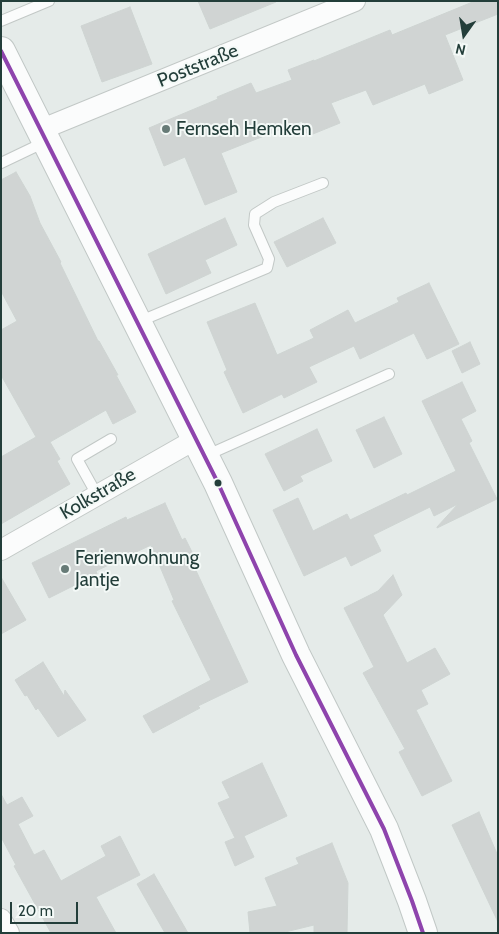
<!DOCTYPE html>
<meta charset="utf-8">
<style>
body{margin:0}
#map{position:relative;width:499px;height:934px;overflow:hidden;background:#e5ebe9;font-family:Cabin,sans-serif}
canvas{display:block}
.frame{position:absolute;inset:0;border:2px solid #233e3a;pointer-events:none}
.north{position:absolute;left:439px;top:10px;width:50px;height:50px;-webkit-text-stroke:4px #f4f9f7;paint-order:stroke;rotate:193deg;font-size:14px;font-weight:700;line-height:20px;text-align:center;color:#233e3a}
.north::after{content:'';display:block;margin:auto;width:18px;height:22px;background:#233e3a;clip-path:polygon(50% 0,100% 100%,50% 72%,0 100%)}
.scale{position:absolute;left:10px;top:902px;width:68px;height:22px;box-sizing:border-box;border:2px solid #233e3a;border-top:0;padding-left:6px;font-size:15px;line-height:18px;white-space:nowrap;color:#233e3a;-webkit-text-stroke:4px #f4f9f7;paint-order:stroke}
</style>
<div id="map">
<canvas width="499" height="934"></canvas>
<div class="frame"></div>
<div class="north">N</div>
<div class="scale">20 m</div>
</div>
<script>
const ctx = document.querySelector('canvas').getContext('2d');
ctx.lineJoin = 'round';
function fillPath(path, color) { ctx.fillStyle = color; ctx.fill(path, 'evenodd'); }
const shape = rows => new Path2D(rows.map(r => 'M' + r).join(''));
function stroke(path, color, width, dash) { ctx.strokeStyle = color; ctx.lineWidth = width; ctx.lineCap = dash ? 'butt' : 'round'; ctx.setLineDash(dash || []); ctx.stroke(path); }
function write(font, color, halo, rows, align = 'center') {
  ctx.font = font + ' Cabin,sans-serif'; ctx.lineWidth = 4; ctx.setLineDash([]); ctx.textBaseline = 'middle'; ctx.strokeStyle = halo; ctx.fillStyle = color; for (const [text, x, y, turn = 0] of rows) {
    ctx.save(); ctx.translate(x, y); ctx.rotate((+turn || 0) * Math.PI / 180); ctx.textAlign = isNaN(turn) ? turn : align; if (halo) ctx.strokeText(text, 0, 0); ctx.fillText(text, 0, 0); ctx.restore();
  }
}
const building = shape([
 [198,1,276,1,276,2,210,29,198,1],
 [475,1,498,1,498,14,445,35,463,80,429,94,425,84,373,105,366,90,331,103,340,123,308,136,302,121,221,153,237,192,205,205,185,157,164,166,149,128,218,99,217,97,251,83,256,93,292,80,288,70,314,60,314,61,390,30,392,35,475,1],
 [130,7,152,64,102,82,81,26,130,7],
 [16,172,30,196,40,223,61,262,60,263,98,341,99,341,118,375,116,375,136,412,113,424,106,410,50,442,60,459,57,461,70,484,1,524,1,457,36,437,1,375,1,330,17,321,1,291,1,180,16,172],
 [225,218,237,245,205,260,211,273,166,294,148,254,225,218],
 [323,218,336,243,287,267,274,242,323,218],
 [429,283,459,344,427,359,414,333,360,359,354,346,309,367,317,382,284,398,282,394,243,413,224,372,227,370,207,322,255,303,277,355,314,338,310,330,348,310,355,323,399,302,397,298,429,283],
 [470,342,480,364,462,373,452,351,470,342],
 [462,382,476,411,461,419,472,441,469,443,497,499,437,528,437,527,458,504,434,516,430,507,373,535,381,551,351,566,346,556,304,576,273,510,298,498,313,531,347,514,350,520,406,493,407,495,456,471,422,401,462,382],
 [384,417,402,454,374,468,356,430,384,417],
 [317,429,332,461,300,476,303,481,284,491,265,454,317,429],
 [165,503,182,540,185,538,196,560,192,562,248,682,198,706,200,708,153,733,143,716,211,680,172,601,174,600,151,545,96,571,97,574,49,598,32,563,126,517,127,520,165,503],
 [393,575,402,595,383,615,407,663,435,648,450,674,421,690,428,704,416,710,452,781,422,796,399,752,405,749,363,673,374,667,344,608,378,591,393,575],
 [1,577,26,620,1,634,1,577],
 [43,662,64,696,65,690,86,720,58,737,38,708,36,710,27,695,25,696,15,680,43,662],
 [262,763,287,816,244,836,254,857,235,866,225,842,235,838,218,803,230,798,222,782,262,763],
 [1,794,7,805,22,797,33,816,18,824,34,855,44,850,61,881,106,856,101,846,120,836,140,875,96,897,116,933,51,933,14,866,16,865,1,837,1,794],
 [479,812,498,856,498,922,452,825,479,812],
 [332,843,348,883,347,933,314,933,314,925,281,933,250,933,248,912,277,906,265,878,299,864,296,858,332,843],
 [154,874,188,933,165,933,137,884,154,874]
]);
fillPath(building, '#d0d4d3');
stroke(building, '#ced4d2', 1);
const lane = shape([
 [1,21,49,1],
 [1,163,45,142],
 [138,322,267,268,269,259,254,225,255,214,274,202,323,183],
 [205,456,389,374],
 [97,495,77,459,111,439]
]);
const street = shape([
 [40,130,355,1],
 [1,550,196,439],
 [1,919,9,933]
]);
const secondary = shape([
 [1,51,218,483,296,655,384,829,412,901,423,933]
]);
stroke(lane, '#c2c8c6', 12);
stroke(street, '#c2c8c6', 22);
stroke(secondary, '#c1c8c6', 30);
stroke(lane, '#fbfcfc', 10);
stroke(street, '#fbfcfc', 20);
stroke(secondary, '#fbfcfc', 28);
stroke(shape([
 [1,51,218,483,296,655,384,829,412,901,423,933]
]), '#8e44ad', 4);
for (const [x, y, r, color] of [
 [166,129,5,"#677b77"],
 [218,483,4.5,"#233e3a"],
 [65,569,5,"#677b77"]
]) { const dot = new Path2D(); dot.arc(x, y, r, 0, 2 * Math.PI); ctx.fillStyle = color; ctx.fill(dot); stroke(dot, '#f4f9f7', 2); }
write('19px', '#233e3a', '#f4f9f7', [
 ["Poststraße",198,66,-22],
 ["Kolkstraße",98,494,-30]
]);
write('19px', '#233e3a', '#f4f9f7', [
 ["Fernseh Hemken",176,129],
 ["Ferienwohnung",75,558],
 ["Jantje",75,580]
], 'left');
</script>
